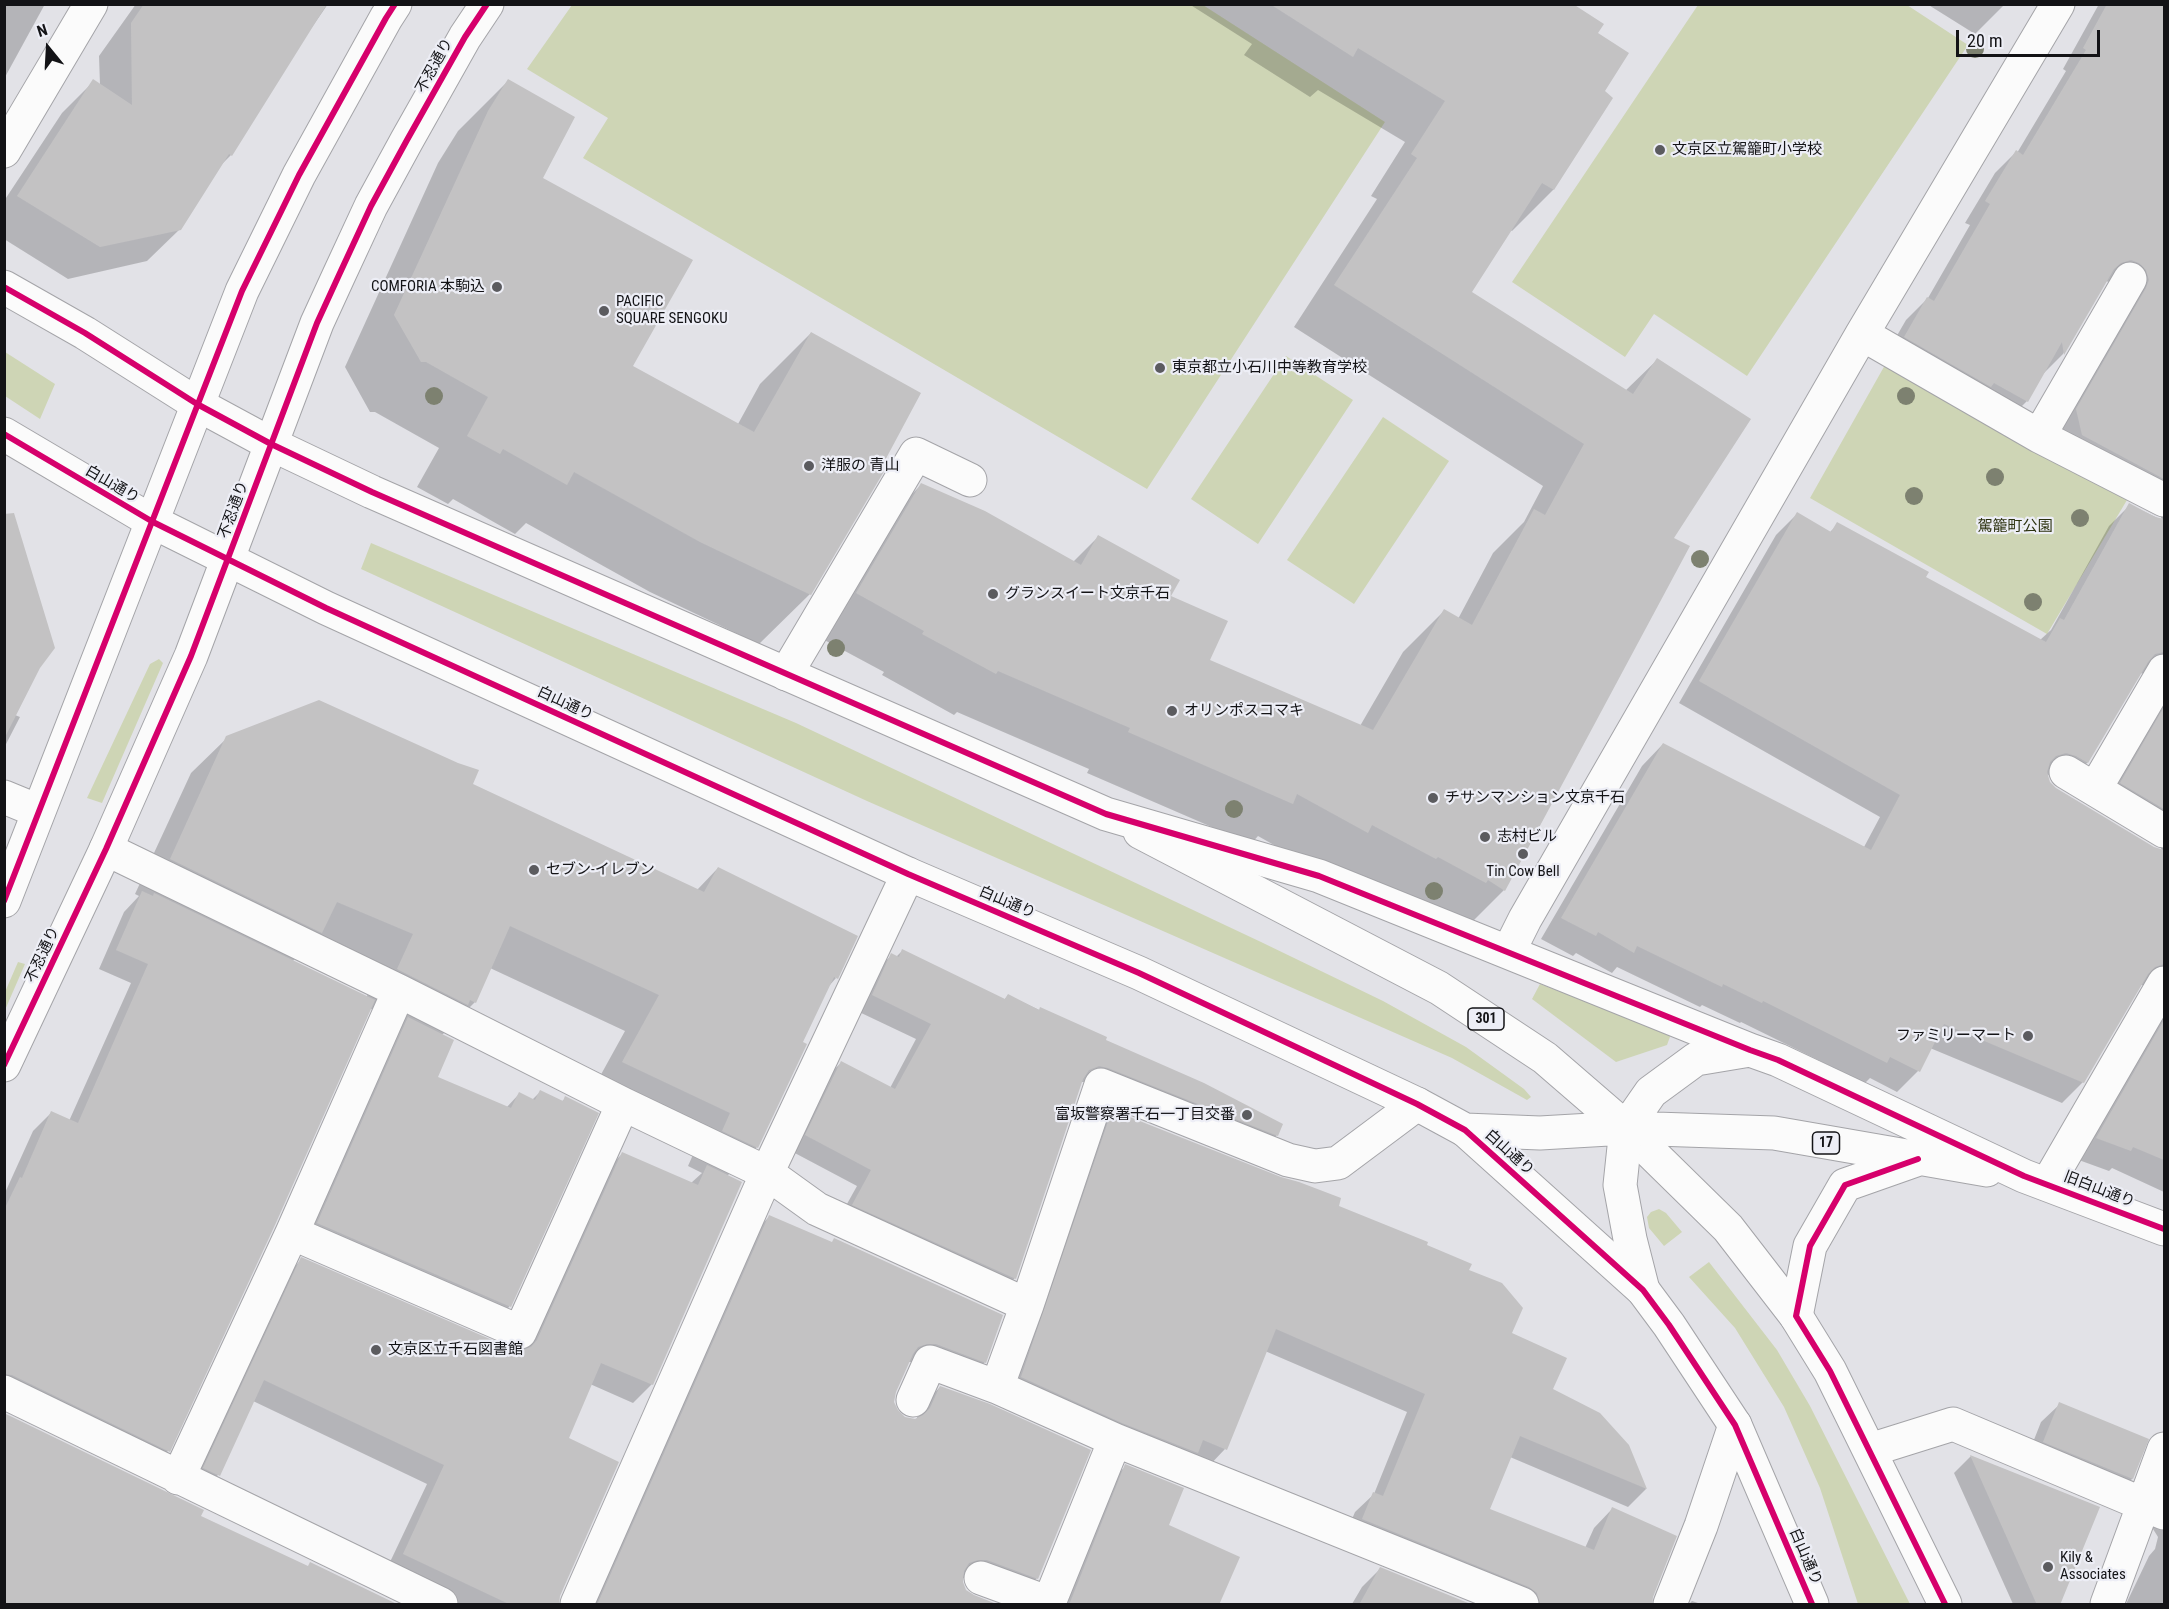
<!DOCTYPE html>
<meta charset="utf-8">
<style>
body{margin:0}
#map{position:relative;width:2169px;height:1609px;overflow:hidden;background:#e2e2e7;font-family:"Roboto Condensed",sans-serif}
canvas{display:block}
.frame{position:absolute;inset:0;border:6px solid #131316;pointer-events:none}
.north{position:absolute;left:18px;top:18px;width:60px;height:60px;-webkit-text-stroke:4px #edeef6;paint-order:stroke;rotate:342deg;font-size:16px;font-weight:700;line-height:24px;text-align:center;color:#131316}
.north::after{content:'';display:block;margin:auto;width:21px;height:27px;background:#131316;clip-path:polygon(50% 0,100% 100%,50% 72%,0 100%)}
.scale{position:absolute;left:1956px;top:30px;width:144px;height:27px;box-sizing:border-box;border:3px solid #131316;border-top:0;padding-left:8px;font-size:18px;line-height:21px;white-space:nowrap;color:#131316;-webkit-text-stroke:4px #edeef6;paint-order:stroke}
</style>
<div id="map">
<canvas width="2169" height="1609"></canvas>
<div class="frame"></div>
<div class="north">N</div>
<div class="scale">20 m</div>
</div>
<script>
const ctx = document.querySelector('canvas').getContext('2d');
ctx.lineJoin = 'round';
function fillPath(path, color) { ctx.fillStyle = color; ctx.fill(path, 'evenodd'); }
const shape = rows => new Path2D(rows.map(r => 'M' + r).join(''));
function stroke(path, color, width, dash) { ctx.strokeStyle = color; ctx.lineWidth = width; ctx.lineCap = dash ? 'butt' : 'round'; ctx.setLineDash(dash || []); ctx.stroke(path); }
function write(font, color, halo, rows, align = 'center') {
  ctx.font = font + ' "Roboto Condensed","Noto Sans JP",sans-serif'; ctx.lineWidth = 4.5; ctx.setLineDash([]); ctx.textBaseline = 'middle'; ctx.strokeStyle = halo; ctx.fillStyle = color; for (const [text, x, y, turn = 0] of rows) {
    ctx.save(); ctx.translate(x, y); ctx.rotate((+turn || 0) * Math.PI / 180); ctx.textAlign = isNaN(turn) ? turn : align; if (halo) ctx.strokeText(text, 0, 0); ctx.fillText(text, 0, 0); ctx.restore();
  }
}
fillPath(shape([
 [572,5,1203,5,1385,122,1147,489,583,158,608,118,527,69],
 [1698,5,1907,5,1968,45,1747,376,1654,314,1625,357,1512,282],
 [5,352,55,384,40,419,5,396],
 [1286,356,1353,400,1258,544,1191,499],
 [1885,365,2127,500,2047,634,1810,498],
 [1383,417,1449,461,1354,604,1287,560],
 [371,543,796,723,1261,942,1383,1001,1466,1047,1524,1089,1531,1097,1527,1100,1452,1058,867,801,361,569],
 [159,659,163,663,102,803,87,798,150,664],
 [18,962,25,964,5,1010,5,992],
 [1540,984,1671,1034,1667,1045,1616,1062,1532,999],
 [1659,1209,1666,1213,1682,1232,1664,1246,1649,1228,1647,1217,1651,1212],
 [1709,1262,1777,1350,1810,1406,1910,1604,1858,1604,1820,1488,1784,1407,1735,1328,1689,1277]
]), '#ced5b5');
fillPath(shape([
 [4,4,45,4,4,79],
 [136,4,328,4,299,46,231,155,220,166,180,229,147,261,68,279,4,239,4,201,62,113,94,81,100,85,99,56],
 [1189,4,1570,4,1596,33,1603,92,1611,98,1553,190,1512,231,1510,230,1470,292,1625,391,1657,360,1672,538,1504,890,1463,931,1325,874,1258,836,1251,844,1087,773,1089,769,957,712,954,715,882,675,884,672,815,635,880,526,921,485,1073,562,1098,537,1169,596,1208,661,1360,726,1403,652,1444,611,1458,619,1493,553,1524,522,1543,486,1294,327,1377,199,1371,196,1405,142,1318,90,1310,97,1244,55,1252,44],
 [1927,4,2005,4,1975,34],
 [2099,4,2164,4,2164,1192,2112,1168,2109,1171,2076,1159,2152,987,2141,985,2083,1082,2062,1103,1930,1048,1918,1071,1897,1092,1870,1078,1865,1083,1741,1022,1740,1023,1702,1005,1700,1007,1617,967,1612,973,1576,953,1573,956,1541,939,1642,766,1663,744,1864,847,1880,817,1679,703,1776,535,1797,514,1829,533,1838,524,1924,577,2040,640,2051,630,2109,526,2130,505,2162,520,2159,512,2056,432,2119,284,2105,281,2063,354,2043,374,2027,401,2006,422,1884,358,1906,320,1928,298,1970,225,1965,223,1995,173,2016,152,2017,153,2066,71,2063,69],
 [2139,673,2152,675,2100,804,2159,843,2162,851,2154,848,2055,789,2049,782,2046,774,2066,784,2087,763],
 [508,81,541,178,631,366,738,424,760,384,811,333,880,466,810,594,759,644,650,592,526,523,515,534,453,499,448,504,417,487,439,448,375,412,370,412,345,367,438,163,458,131],
 [4,534,39,668,15,715,20,717,4,748],
 [227,738,471,785,697,890,718,868,836,978,829,986,801,1043,757,1147,727,1176,652,1384,633,1403,590,1384,567,1439,557,1604,429,1604,381,1581,427,1484,253,1401,218,1475,200,1493,186,1487,283,1278,302,1259,512,1351,523,1352,604,1172,622,1154,691,1183,702,1173,688,1166,696,1148,588,1098,625,1031,490,968,475,1002,442,1035,436,1078,506,1108,519,1094,532,1100,540,1092,561,1102,566,1098,597,1113,509,1307,492,1324,301,1241,391,1036,402,1024,369,1008,168,1451,150,1469,4,1399,4,1195,33,1131,51,1113,69,1121,131,983,99,969,124,912,139,896,135,894,191,773],
 [312,941,379,970,366,998,292,962],
 [902,951,1004,1000,1008,995,1104,1041,1277,1135,1261,1150,1092,1082,1081,1082,1015,1278,999,1294,838,1220,857,1186,791,1151,825,1078,841,1063,890,1088,916,1039,857,1011,876,970,892,955,896,957],
 [1113,1112,1425,1246,1467,1271,1551,1389,1628,1446,1646,1489,1628,1507,1510,1457,1488,1510,1585,1548,1594,1528,1612,1509,1650,1604,1510,1604,1344,1538,1355,1512,1374,1494,1407,1412,1265,1351,1225,1449,1207,1468,1003,1396,1094,1130],
 [769,1217,985,1362,966,1380,917,1362,908,1362,894,1392,893,1401,896,1411,904,1418,916,1420,922,1406,940,1387,1037,1578,1019,1597,968,1578,961,1578,965,1590,973,1597,995,1604,588,1604,751,1235],
 [2060,1404,2147,1440,2132,1479,2113,1497,2026,1460,2041,1422],
 [1971,1456,2059,1604,2013,1604,1954,1473],
 [1126,1466,1167,1526,1217,1604,1059,1604,1108,1483],
 [2164,1473,2164,1604,2126,1604,2149,1556,2155,1549,2158,1537,2153,1529,2142,1521],
 [1380,1569,1469,1604,1352,1604,1362,1587],
 [1692,1601,1701,1604,1689,1604]
]), '#0003');
fillPath(shape([
 [144,4,327,4,232,156,229,154,181,230,100,247,17,196,93,79,132,105,131,23],
 [1270,4,1573,4,1604,24,1598,33,1629,53,1605,91,1613,98,1554,190,1542,183,1472,292,1633,394,1657,358,1751,419,1674,538,1690,546,1505,891,1488,880,1486,883,1438,857,1436,859,1372,825,1368,833,1297,794,1293,804,1128,732,1130,728,998,671,996,674,922,634,924,631,856,593,921,483,985,511,1081,565,1098,535,1180,580,1171,596,1228,621,1210,660,1373,730,1444,609,1472,625,1534,509,1545,515,1584,444,1334,285,1417,158,1411,154,1445,101,1358,48,1353,57],
 [2107,4,2164,4,2164,479,2082,435,2076,409,2146,288,2149,280,2146,270,2139,263,2131,260,2121,263,2114,269,2064,355,2062,342,2028,402,1994,383,1991,387,1904,337,1927,297,1934,301,1990,204,1985,201,2016,150,2023,155,2086,50,2083,48],
 [508,79,575,117,543,178,693,260,633,366,754,432,811,332,921,393,882,466,886,468,811,595,700,542,574,472,567,485,503,449,500,454,467,436,488,397,426,362,421,362,394,315,488,111],
 [2129,503,2155,517,2164,519,2164,652,2155,654,2148,662,2088,763,2076,756,2066,753,2056,756,2050,762,2047,772,2050,782,2056,788,2154,847,2164,850,2164,964,2155,967,2148,974,2084,1083,1944,1024,1920,1072,1890,1057,1887,1063,1763,1001,1762,1003,1723,984,1722,987,1637,946,1634,953,1598,932,1596,936,1561,918,1663,743,1871,850,1900,795,1699,681,1797,512,1831,532,1837,522,1929,572,1926,577,2046,642,2060,618,2064,620],
 [14,513,55,648,40,668,4,739,4,514],
 [319,700,458,763,479,770,473,784,704,892,718,867,858,936,838,979,834,977,803,1042,807,1044,758,1148,722,1131,730,1113,622,1062,659,995,510,926,476,1003,470,1000,468,1005,397,969,413,934,337,902,322,933,170,859,226,736],
 [2164,707,2164,809,2120,783],
 [142,891,153,896,154,893,375,1000,275,1225,170,1452,12,1375,4,1374,4,1210,20,1177,22,1178,51,1111,78,1123,148,964,116,950],
 [902,949,1005,999,1008,994,1039,1010,1040,1007,1107,1037,1106,1040,1204,1083,1283,1124,1278,1136,1108,1068,1099,1066,1089,1070,1083,1079,1016,1279,852,1205,871,1170,805,1135,841,1061,895,1089,931,1024,872,995,891,953,899,957],
 [408,1017,454,1040,438,1077,511,1108,519,1092,535,1100,540,1090,563,1101,565,1096,599,1113,511,1307,317,1223],
 [2164,1020,2164,1160,2133,1147,2131,1151,2096,1138],
 [1112,1110,1281,1177,1299,1182,1341,1198,1339,1206,1428,1242,1427,1245,1472,1264,1469,1270,1502,1283,1523,1308,1512,1333,1567,1358,1553,1389,1600,1413,1629,1445,1647,1489,1520,1436,1490,1509,1594,1550,1612,1507,1677,1536,1653,1597,1652,1605,1540,1605,1537,1593,1529,1587,1362,1519,1373,1492,1383,1496,1425,1394,1276,1329,1227,1450,1203,1440,1198,1453,1122,1423,1021,1377],
 [622,1152,698,1185,707,1165,742,1182,653,1385,601,1363,569,1438,619,1462,560,1596,559,1605,511,1605,403,1554,444,1465,264,1380,220,1476,203,1468,301,1257,513,1349,523,1350,531,1347,537,1340],
 [769,1215,832,1242,834,1238,1003,1315,986,1363,936,1344,927,1344,918,1347,913,1354,896,1392,894,1402,898,1410,905,1417,915,1419,923,1415,930,1408,940,1386,990,1404,1091,1450,1038,1579,987,1560,978,1560,969,1563,964,1571,963,1582,966,1590,974,1595,999,1605,597,1605],
 [2059,1402,2149,1439,2133,1479,2043,1442],
 [4,1413,204,1510,201,1516,308,1566,310,1562,399,1605,4,1605],
 [1970,1455,2100,1507,2060,1605,2037,1605],
 [1125,1464,1184,1488,1169,1525,1240,1557,1219,1605,1069,1605],
 [1380,1567,1473,1605,1359,1605]
]), '#c3c2c3');
const minor = shape([
 [4,151,91,4],
 [1862,334,2039,436,2164,500],
 [2039,436,2130,279],
 [786,674,916,454,970,480],
 [2066,772,2164,831],
 [2095,789,2164,671],
 [4,797,38,811],
 [106,849,399,991,623,1104,767,1173,817,1209,1027,1305],
 [1509,951,1525,919,1862,334,2058,4],
 [1417,1104,1338,1163,1315,1166,1288,1160,1101,1085,1027,1305,997,1387,1115,1440,1522,1604],
 [2048,1183,2164,983],
 [292,1233,520,1332,623,1104],
 [4,1392,441,1604],
 [913,1400,930,1362,997,1387],
 [1870,1450,1953,1424,2164,1513],
 [178,1478,292,1233,399,991],
 [981,1578,1049,1603,1115,1440],
 [577,1604,767,1173,908,874],
 [1670,1604,1701,1526,1735,1425],
 [2107,1604,2164,1449]
]);
const major = shape([
 [1140,832,1439,988,1545,1058,1626,1128,1728,1228,1796,1316,1830,1371,1945,1604],
 [4,901,242,291,299,175,386,18,395,4],
 [4,1065,106,849,191,656,317,323,339,275,371,206,407,140,465,37,487,4],
 [1465,1130,1643,1290,1669,1325,1735,1425,1812,1604]
]);
const highway = shape([
 [4,287,85,333,197,404,271,444,372,492,1106,814,1319,876,1750,1050,1778,1060,2024,1176,2164,1229],
 [4,434,153,522,326,608,908,874,1139,973,1417,1104,1465,1130,1540,1133,1626,1128,1774,1133,1987,1170],
 [1643,1290,1630,1239,1620,1185,1626,1128,1651,1092,1696,1059,1750,1050],
 [1796,1316,1810,1246,1845,1185,1916,1160]
]);
stroke(minor, '#a4a4a8', 35);
stroke(major, '#a4a4a8', 35);
stroke(highway, '#a4a4a8', 35);
stroke(minor, '#fbfbfb', 33);
stroke(major, '#fbfbfb', 33);
stroke(highway, '#fbfbfb', 33);
stroke(shape([
 [4,287,85,333,197,404,271,444,372,492,1106,814,1319,876,1750,1050,1778,1060,2024,1176,2164,1229],
 [4,434,153,522,326,608,908,874,1139,973,1417,1104,1465,1130,1643,1290,1669,1325,1735,1425,1812,1604],
 [4,901,242,291,299,175,386,18,395,4],
 [4,1065,106,849,191,656,317,323,339,275,371,206,407,140,465,37,487,4],
 [1918,1159,1845,1185,1810,1246,1796,1316,1830,1371,1945,1604]
]), '#d6006c', 6);
ctx.fillStyle = '#7d8170';
for (const [x, y] of [
 [1975,49],
 [434,396],
 [1906,396],
 [1995,477],
 [1914,496],
 [2080,518],
 [1700,559],
 [2033,602],
 [836,648],
 [1234,809],
 [1434,891]
]) { ctx.beginPath(); ctx.arc(x, y, 9, 0, 2 * Math.PI); ctx.fill(); }
for (const [x, y, r, color] of [
 [1660,150,6,"#5b5b5f"],
 [497,287,6,"#5b5b5f"],
 [604,311,6,"#5b5b5f"],
 [1160,368,6,"#5b5b5f"],
 [809,466,6,"#5b5b5f"],
 [993,594,6,"#5b5b5f"],
 [1172,711,6,"#5b5b5f"],
 [1433,798,6,"#5b5b5f"],
 [1485,837,6,"#5b5b5f"],
 [1523,854,6,"#5b5b5f"],
 [534,870,6,"#5b5b5f"],
 [2028,1036,6,"#5b5b5f"],
 [1247,1115,6,"#5b5b5f"],
 [376,1350,6,"#5b5b5f"],
 [2048,1567,6,"#5b5b5f"]
]) { const dot = new Path2D(); dot.arc(x, y, r, 0, 2 * Math.PI); ctx.fillStyle = color; ctx.fill(dot); stroke(dot, '#edeef6', 2); }
for (const [x, y, w] of [
 [1486,1019,36],
 [1826,1143,27]
]) { const box = new Path2D(); box.roundRect(x - w / 2, y - 11, w, 22, 4.5); ctx.fillStyle = '#edeef6'; ctx.fill(box); stroke(box, '#131316', 1.5); }
write('bold 14px', '#131316', null, [
 ["301",1486,1019],
 ["17",1826,1143]
]);
write('15px', '#131316', '#edeef6', [
 ["不忍通り",435,66,-61],
 ["白山通り",112,485,30],
 ["不忍通り",234,510,-70],
 ["白山通り",565,704,25],
 ["白山通り",1007,903,23],
 ["不忍通り",43,955,-65],
 ["白山通り",1509,1153,42],
 ["旧白山通り",2099,1190,21],
 ["白山通り",1805,1557,67]
]);
write('15px', '#131316', '#edeef6', [
 ["文京区立駕籠町小学校",1672,150],
 ["COMFORIA 本駒込",485,287,"right"],
 ["PACIFIC",616,302],
 ["SQUARE SENGOKU",616,319],
 ["東京都立小石川中等教育学校",1172,368],
 ["洋服の 青山",821,466],
 ["グランスイート文京千石",1005,594],
 ["オリンポスコマキ",1184,711],
 ["チサンマンション文京千石",1445,798],
 ["志村ビル",1497,837],
 ["セブン-イレブン",546,870],
 ["Tin Cow Bell",1523,872,"center"],
 ["ファミリーマート",2016,1036,"right"],
 ["富坂警察署千石一丁目交番",1235,1115,"right"],
 ["文京区立千石図書館",388,1350],
 ["Kily &",2060,1558],
 ["Associates",2060,1575]
], 'left');
write('15px', '#2b310e', '#edeef6', [
 ["駕籠町公園",2015,527]
]);
</script>
